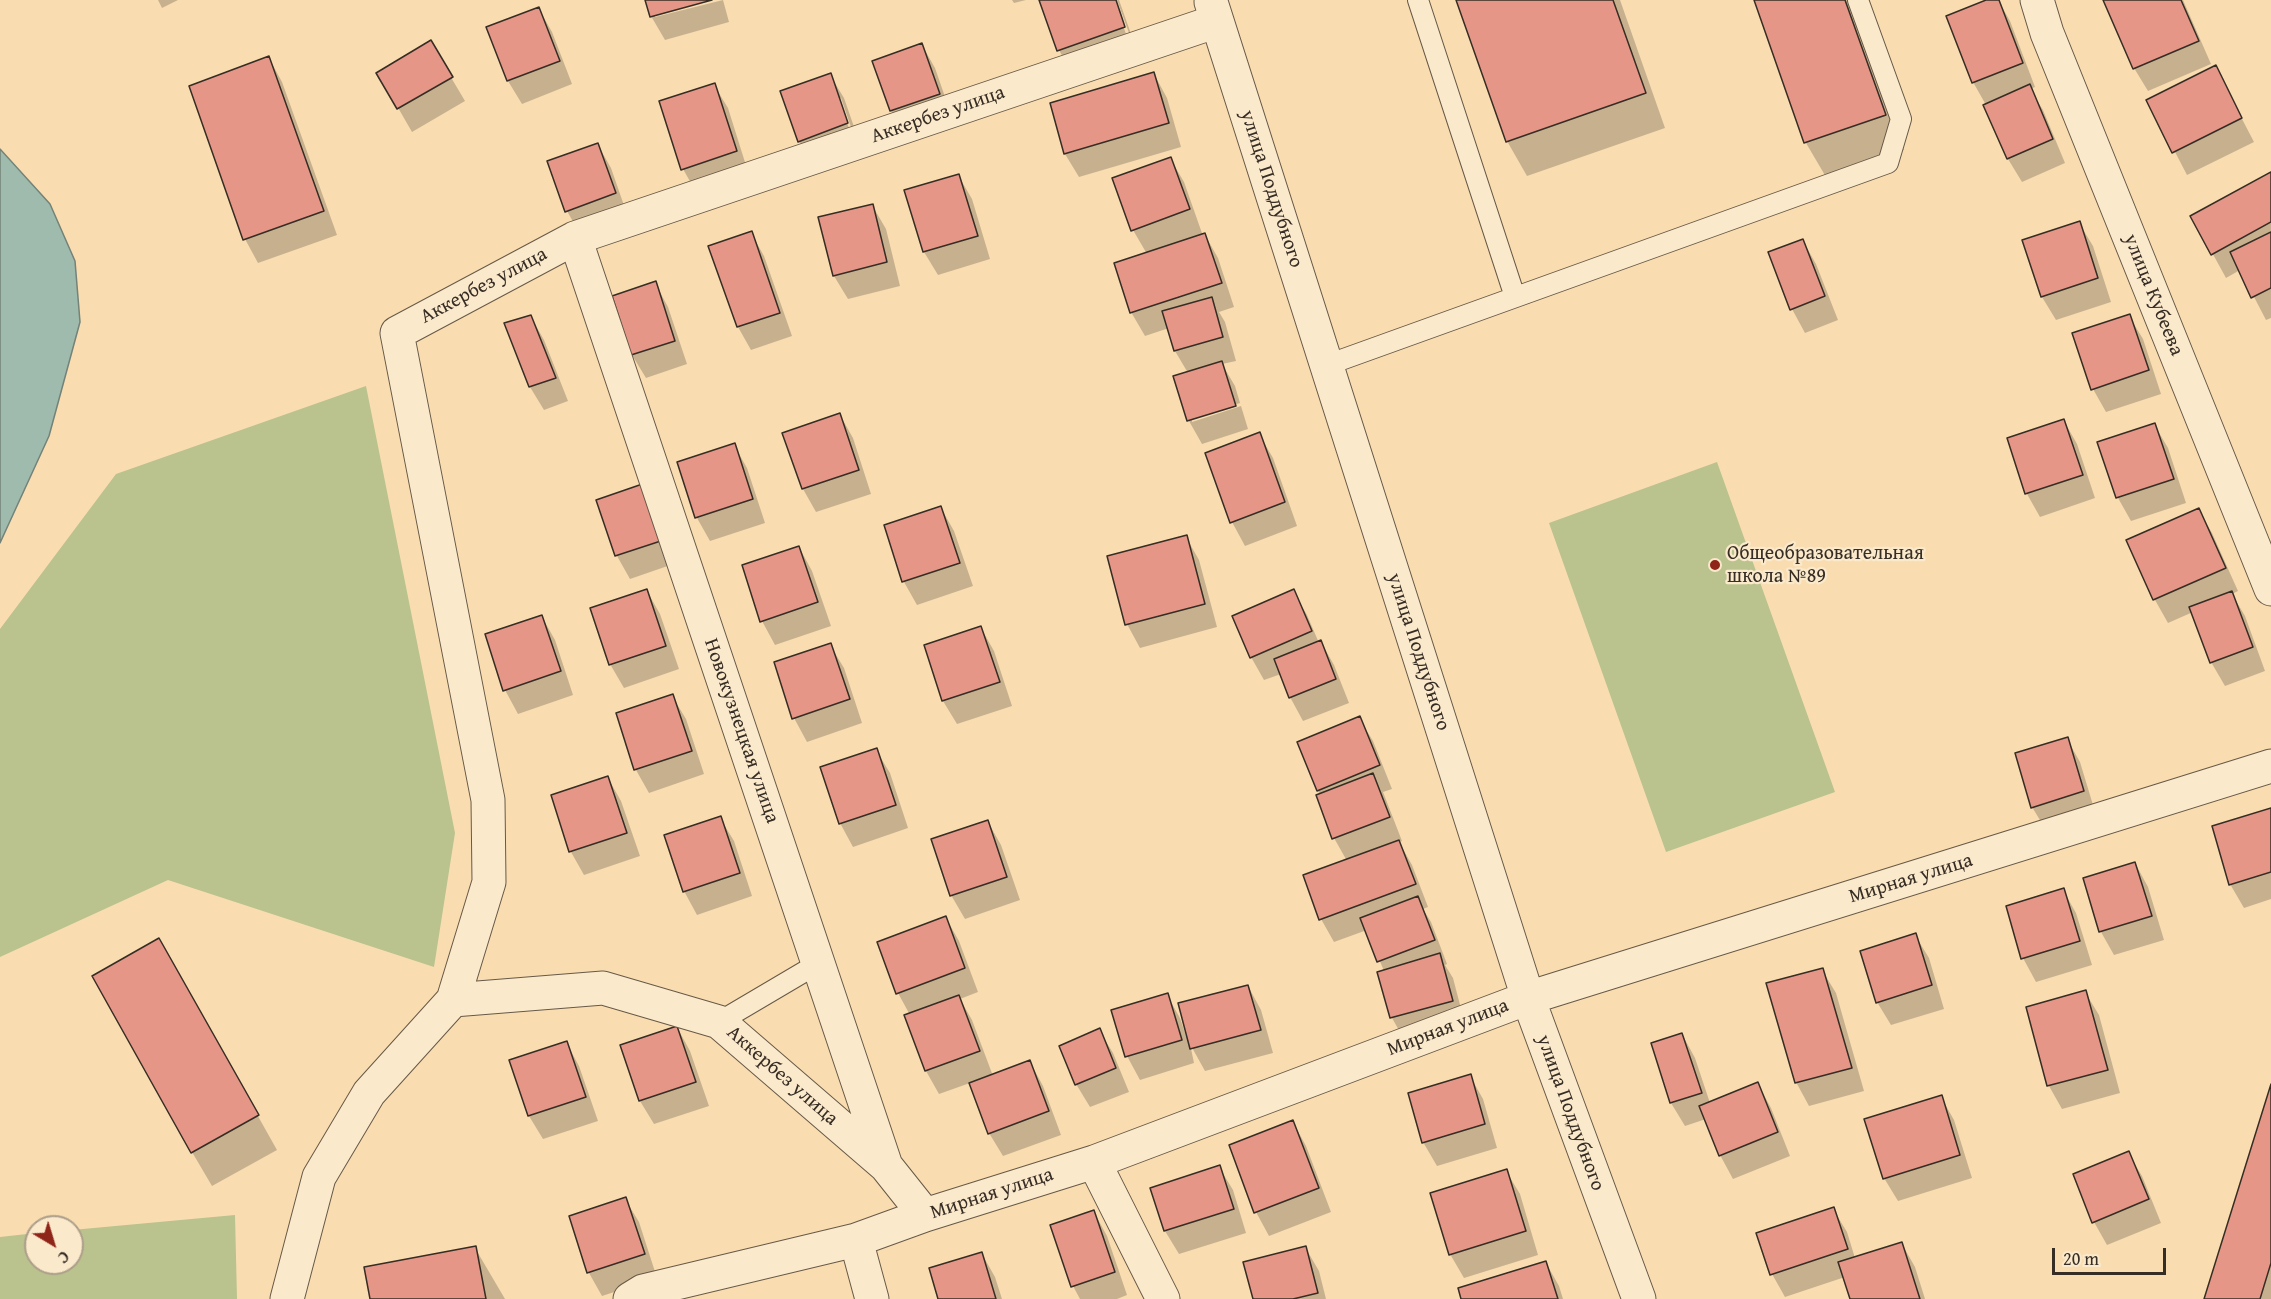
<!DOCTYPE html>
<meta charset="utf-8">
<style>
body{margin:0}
#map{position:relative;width:2271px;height:1299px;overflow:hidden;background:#f9ddb1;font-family:"Gentium Book Plus",serif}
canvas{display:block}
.north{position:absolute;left:24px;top:1215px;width:60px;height:60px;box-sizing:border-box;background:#fbe9cc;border:2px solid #ac9e89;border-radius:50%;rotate:142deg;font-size:16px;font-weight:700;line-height:24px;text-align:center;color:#362d24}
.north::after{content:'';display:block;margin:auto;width:21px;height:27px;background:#8f2418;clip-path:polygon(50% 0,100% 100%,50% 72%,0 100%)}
.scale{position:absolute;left:2052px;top:1248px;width:114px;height:27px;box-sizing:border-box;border:3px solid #362d24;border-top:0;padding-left:8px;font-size:18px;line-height:21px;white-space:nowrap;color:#362d24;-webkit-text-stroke:4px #fbe9cc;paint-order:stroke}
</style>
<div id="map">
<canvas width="2271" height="1299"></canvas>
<div class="north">С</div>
<div class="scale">20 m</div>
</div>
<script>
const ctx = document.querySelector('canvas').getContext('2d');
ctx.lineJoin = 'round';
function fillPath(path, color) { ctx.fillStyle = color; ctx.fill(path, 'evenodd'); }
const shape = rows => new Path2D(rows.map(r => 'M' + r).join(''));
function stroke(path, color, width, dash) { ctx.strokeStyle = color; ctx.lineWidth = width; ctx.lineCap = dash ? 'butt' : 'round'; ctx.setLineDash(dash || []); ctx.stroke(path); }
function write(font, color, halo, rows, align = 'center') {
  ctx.font = font + ' "Gentium Book Plus",serif'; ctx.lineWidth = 4.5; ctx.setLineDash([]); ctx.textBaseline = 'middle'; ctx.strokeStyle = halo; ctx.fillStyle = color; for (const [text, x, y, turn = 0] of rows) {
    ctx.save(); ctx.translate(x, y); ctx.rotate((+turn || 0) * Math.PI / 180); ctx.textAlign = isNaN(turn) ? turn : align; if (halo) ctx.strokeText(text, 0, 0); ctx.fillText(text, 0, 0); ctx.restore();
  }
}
fillPath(shape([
 [366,386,455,833,434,967,168,880,0,957,0,629,116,474],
 [1717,462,1835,792,1666,852,1549,523],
 [235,1215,237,1299,0,1299,0,1237,36,1233,36,1263,72,1263,72,1230]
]), '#bac28e');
const water = shape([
 [0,149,50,204,75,261,80,322,49,436,0,543,0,149]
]);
fillPath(water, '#9ebbae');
stroke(water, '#748277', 1.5);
fillPath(shape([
 [158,0,178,0,162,8],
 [647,0,706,0,655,14,655,17,723,0,729,22,665,40,651,16],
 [1012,0,1026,0,1014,3],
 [1040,0,1114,0,1126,34,1129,33,1117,0,1119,0,1137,51,1072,74,1059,50],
 [1458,0,1620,0,1665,128,1527,176,1507,141],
 [1756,0,1852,0,1904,150,1826,177,1806,143],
 [1991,0,1998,0,2010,21,2035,87,2030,89,2043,110,2065,163,2022,182,2008,159,1986,105,1973,82],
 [2105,0,2183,0,2211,64,2148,91,2134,68],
 [539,9,552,32,572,84,522,104,508,81,488,28],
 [430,42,465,101,412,132,378,73],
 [922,45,935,68,952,117,904,134,891,111,874,62],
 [269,58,282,82,337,235,258,263,245,239],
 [2215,67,2254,142,2187,175,2148,100],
 [1154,74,1167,98,1181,147,1079,177,1065,154],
 [830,75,844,98,861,147,812,164,799,141],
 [838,98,841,98,852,130,850,131],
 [714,85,728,108,749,175,696,192,683,169],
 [598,145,611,168,628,217,580,234,567,211],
 [1170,158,1184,182,1203,236,1205,235,1218,258,1234,307,1219,312,1225,322,1236,361,1222,364,1235,386,1240,403,1192,418,1192,422,1241,406,1248,429,1202,444,1189,421,1175,377,1188,373,1175,351,1169,328,1145,336,1131,312,1147,254,1133,230],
 [2271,173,2271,318,2266,320,2240,270,2226,278,2192,216],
 [958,175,972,199,990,259,938,275,924,252,906,191],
 [872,205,886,229,900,286,848,299,834,276,819,219],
 [2079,223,2093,246,2111,302,2056,320,2042,297,2024,241],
 [751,233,764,256,792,336,751,350,738,327,710,247],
 [1803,241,1816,264,1838,320,1805,333,1792,309,1770,253],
 [655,283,668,307,687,364,646,378,632,355,614,297],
 [2129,316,2143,339,2161,394,2106,412,2093,389],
 [531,317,544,340,568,401,544,410,530,387,506,324],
 [840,415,853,438,871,494,816,512,803,489],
 [2064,421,2077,444,2095,498,2040,517,2027,494,2009,439],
 [2154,424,2168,448,2186,503,2131,521,2118,498,2099,443],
 [1259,434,1273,458,1297,526,1245,546,1232,522],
 [734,445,747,468,765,523,710,541,697,518,679,463],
 [653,482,685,560,630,579,617,556,598,501],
 [941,508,954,531,973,586,917,605,904,582,886,526],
 [2199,510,2212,533,2238,591,2232,594,2245,616,2265,671,2225,686,2211,662,2193,612,2168,623,2155,600,2128,541],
 [1186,537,1199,560,1217,627,1140,648,1127,624],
 [799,547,812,571,831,626,775,645,762,621],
 [647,591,660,614,679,669,624,688,610,664],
 [1293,591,1307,615,1319,643,1321,642,1334,665,1349,703,1303,721,1290,697,1281,674,1264,680,1251,657],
 [542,617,555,640,573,695,518,714,505,690],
 [981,628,994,651,1012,706,957,724,943,701,926,646],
 [830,645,844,668,862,723,807,742,794,718],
 [672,696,686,719,704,774,649,793,636,770,617,714],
 [1359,718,1373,741,1392,789,1383,792,1402,841,1399,842,1412,865,1428,907,1423,909,1431,922,1447,964,1445,965,1453,978,1465,1024,1405,1041,1392,1018,1379,973,1384,971,1367,930,1334,942,1321,919,1347,861,1334,838,1318,790],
 [2067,739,2080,762,2096,815,2046,830,2032,807],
 [876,750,890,773,908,828,853,847,840,823],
 [608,778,621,801,640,856,584,875,571,852,553,796],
 [2271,810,2271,899,2244,908,2230,884],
 [720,818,734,841,752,896,697,915,684,891],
 [988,822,1001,845,1020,900,965,919,951,895],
 [2135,863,2148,887,2164,940,2114,955,2101,932,2085,879],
 [2063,890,2076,913,2092,965,2036,982,2023,958],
 [946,918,959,941,978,992,960,999,972,1020,993,1076,1030,1062,1043,1086,1061,1135,1003,1156,989,1133,970,1083,939,1094,926,1071,906,1016,910,1015,898,993,879,943],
 [1915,935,1929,958,1944,1009,1891,1025,1877,1002],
 [1822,970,1836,993,1864,1091,1809,1106,1796,1082],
 [178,974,277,1150,212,1186,192,1152],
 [1248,986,1261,1010,1273,1053,1205,1071,1190,1044,1194,1063,1140,1080,1127,1056,1167,995,1180,1018,1186,1036],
 [2085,992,2099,1015,2120,1093,2062,1109,2049,1086,2027,1008],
 [677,1027,690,1051,709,1106,654,1124,640,1101,622,1046],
 [1099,1030,1113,1053,1129,1092,1090,1107,1076,1084],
 [1682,1034,1695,1058,1710,1103,1758,1084,1771,1108,1790,1156,1733,1179,1720,1155,1706,1119,1685,1126,1671,1103,1653,1044],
 [566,1042,579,1066,598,1121,543,1139,529,1116,511,1061],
 [1470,1076,1483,1099,1497,1148,1437,1166,1423,1142],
 [2271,1090,2271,1299,2205,1299],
 [1941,1097,1954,1120,1972,1178,1898,1201,1884,1178],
 [1293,1122,1306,1146,1331,1212,1269,1236,1256,1212],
 [2128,1153,2142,1176,2161,1223,2107,1245,2094,1222],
 [1219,1167,1233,1190,1246,1233,1179,1254,1165,1231,1152,1188],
 [1506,1171,1520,1194,1538,1255,1464,1278,1450,1254],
 [625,1199,639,1222,657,1278,602,1296,589,1273,570,1217],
 [1833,1209,1847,1232,1855,1258,1902,1244,1915,1267,1925,1299,1852,1299,1845,1277,1785,1297,1772,1274],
 [1094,1212,1107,1236,1127,1295,1117,1299,1080,1299,1073,1286],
 [1305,1247,1319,1271,1326,1299,1255,1299],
 [475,1248,505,1299,371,1299],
 [982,1254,995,1277,1002,1299,940,1299],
 [1546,1263,1559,1286,1563,1299,1463,1299]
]), '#0003');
const building = shape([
 [645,0,712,0,650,17,645,0],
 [1039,0,1116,0,1125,27,1057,51,1039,0],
 [1456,0,1613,0,1646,93,1506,142,1456,0],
 [1754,0,1845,0,1886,115,1804,143,1754,0],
 [1986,0,1999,0,2023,63,1972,83,1946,16,1986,0],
 [2103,0,2181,0,2199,41,2133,69,2103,0],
 [539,7,560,61,507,81,486,27,539,7],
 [431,40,453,77,397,109,376,73,431,40],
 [922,43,940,94,890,111,872,61,922,43],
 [269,56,324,211,243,240,189,86,269,56],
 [2216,65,2242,118,2172,153,2146,100,2216,65],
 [1154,72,1169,123,1064,154,1050,103,1154,72],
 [831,73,848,123,798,142,780,91,831,73],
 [715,83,737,151,681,170,659,101,715,83],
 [2030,84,2053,139,2007,159,1983,105,2030,84],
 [598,143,616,193,565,212,547,161,598,143],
 [1171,157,1190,209,1131,231,1112,178,1171,157],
 [2271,172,2271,222,2211,255,2190,216,2271,172],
 [959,174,978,236,923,252,904,190,959,174],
 [873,204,887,262,833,276,818,217,873,204],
 [2080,221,2098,278,2041,297,2022,240,2080,221],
 [752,231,780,313,737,327,708,246,752,231],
 [2271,232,2271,288,2251,298,2230,252,2271,232],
 [1205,233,1222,283,1130,313,1114,263,1205,233],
 [1803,239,1825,296,1790,310,1768,252,1803,239],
 [656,281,675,341,631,355,612,296,656,281],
 [1212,297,1223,337,1174,351,1162,311,1212,297],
 [2130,314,2149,370,2091,390,2072,333,2130,314],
 [531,315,556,378,529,387,504,323,531,315],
 [1222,361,1236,406,1187,421,1173,376,1222,361],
 [840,413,859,470,802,489,782,433,840,413],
 [2064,419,2083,475,2025,494,2007,438,2064,419],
 [2155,423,2174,479,2116,498,2097,442,2155,423],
 [1260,432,1285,502,1230,523,1205,453,1260,432],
 [735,443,753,499,695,518,677,462,735,443],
 [654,480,673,537,615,556,596,500,654,480],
 [941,506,960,563,902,582,884,525,941,506],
 [2199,508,2226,568,2153,600,2126,540,2199,508],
 [1187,535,1205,604,1125,625,1107,556,1187,535],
 [799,546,818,602,760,622,742,565,799,546],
 [647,589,666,646,609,665,590,608,647,589],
 [1294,589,1312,631,1250,658,1232,616,1294,589],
 [2232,591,2253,647,2210,663,2189,607,2232,591],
 [542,615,561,671,503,691,485,634,542,615],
 [981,626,1000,682,942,701,924,645,981,626],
 [1321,640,1336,679,1289,698,1274,659,1321,640],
 [831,643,850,699,792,719,774,662,831,643],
 [673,694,692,751,634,770,616,713,673,694],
 [1360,716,1380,765,1317,791,1297,742,1360,716],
 [2068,737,2084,791,2031,808,2015,753,2068,737],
 [877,748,896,805,839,824,820,767,877,748],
 [1373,773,1390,817,1332,839,1316,795,1373,773],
 [608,776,627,833,569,852,551,795,608,776],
 [2271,808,2271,872,2229,885,2212,826,2271,808],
 [721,816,740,873,683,892,664,835,721,816],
 [988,820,1007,877,950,896,931,839,988,820],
 [1399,840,1416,884,1319,920,1303,875,1399,840],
 [2135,862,2152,916,2099,932,2083,878,2135,862],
 [2064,888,2080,941,2021,959,2006,906,2064,888],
 [1418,896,1435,940,1377,962,1360,918,1418,896],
 [946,916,965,968,896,994,877,942,946,916],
 [1916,933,1932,985,1876,1003,1860,951,1916,933],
 [159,938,259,1115,191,1153,92,976,159,938],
 [1440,953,1453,1001,1390,1018,1377,972,1440,953],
 [1823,968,1852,1068,1795,1083,1766,983,1823,968],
 [1248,985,1261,1030,1190,1049,1178,1003,1248,985],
 [2086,990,2108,1070,2047,1086,2026,1007,2086,990],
 [1168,993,1182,1040,1125,1057,1111,1010,1168,993],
 [959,995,980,1051,925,1071,904,1015,959,995],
 [677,1026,696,1082,639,1101,620,1045,677,1026],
 [1100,1028,1116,1068,1075,1085,1059,1046,1100,1028],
 [1682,1033,1702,1093,1670,1103,1651,1043,1682,1033],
 [567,1041,586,1097,528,1116,509,1060,567,1041],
 [1030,1060,1049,1111,988,1134,969,1083,1030,1060],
 [1471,1074,1485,1124,1422,1143,1408,1093,1471,1074],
 [1758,1082,1778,1132,1719,1156,1699,1106,1758,1082],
 [2271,1084,2271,1263,2260,1299,2204,1299,2271,1084],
 [1942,1095,1960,1155,1883,1179,1864,1119,1942,1095],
 [1293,1120,1319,1188,1254,1213,1229,1145,1293,1120],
 [2129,1151,2149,1199,2092,1223,2073,1174,2129,1151],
 [1220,1165,1234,1209,1164,1231,1150,1188,1220,1165],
 [1507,1169,1526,1231,1449,1255,1430,1193,1507,1169],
 [626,1197,645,1254,587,1273,569,1216,626,1197],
 [1834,1207,1848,1249,1770,1275,1756,1233,1834,1207],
 [1094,1210,1115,1272,1071,1287,1050,1225,1094,1210],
 [1902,1242,1920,1299,1850,1299,1838,1262,1902,1242],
 [476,1246,486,1299,370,1299,364,1267,476,1246],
 [1306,1246,1318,1293,1293,1299,1253,1299,1243,1262,1306,1246],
 [982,1252,996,1299,938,1299,929,1268,982,1252],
 [1546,1261,1558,1299,1461,1299,1458,1288,1546,1261]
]);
fillPath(building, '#e59687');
stroke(building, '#362d24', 1.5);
const lane = shape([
 [1418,0,1515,297],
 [1327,365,1888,163,1901,119,1858,0],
 [719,1022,819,963]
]);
const street = shape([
 [2037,0,2047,33,2271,589],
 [1211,2,1528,998,1639,1299],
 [575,238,886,1166,925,1215],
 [453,1000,489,882,488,800,397,333,575,238,1217,21],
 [1094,1162,1163,1299],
 [856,1240,872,1299],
 [287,1299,319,1177,369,1093,453,1000,603,988,719,1022,886,1166],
 [630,1299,643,1291,856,1240,925,1215,1094,1162,1528,998,2271,766]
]);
stroke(lane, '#675947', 22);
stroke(street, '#675947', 35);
stroke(lane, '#fbe9cc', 20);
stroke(street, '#fbe9cc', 33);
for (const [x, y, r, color] of [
 [1715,565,6,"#8f2418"]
]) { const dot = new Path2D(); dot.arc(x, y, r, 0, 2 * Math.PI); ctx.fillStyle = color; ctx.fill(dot); stroke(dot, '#fbe9cc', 2); }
write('20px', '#362d24', '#fbe9cc', [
 ["Аккербез улица",938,115,-19],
 ["улица Поддубного",1271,189,72],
 ["Аккербез улица",484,286,-28],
 ["улица Кубеева",2153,295,68],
 ["улица Поддубного",1418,652,72],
 ["Новокузнецкая улица",741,731,71],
 ["Мирная улица",1911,879,-17],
 ["Мирная улица",1448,1028,-21],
 ["Аккербез улица",782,1076,41],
 ["улица Поддубного",1570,1113,70],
 ["Мирная улица",992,1194,-18]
]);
write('20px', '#362d24', '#fbe9cc', [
 ["Общеобразовательная",1727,554],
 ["школа №89",1727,577]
], 'left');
</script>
